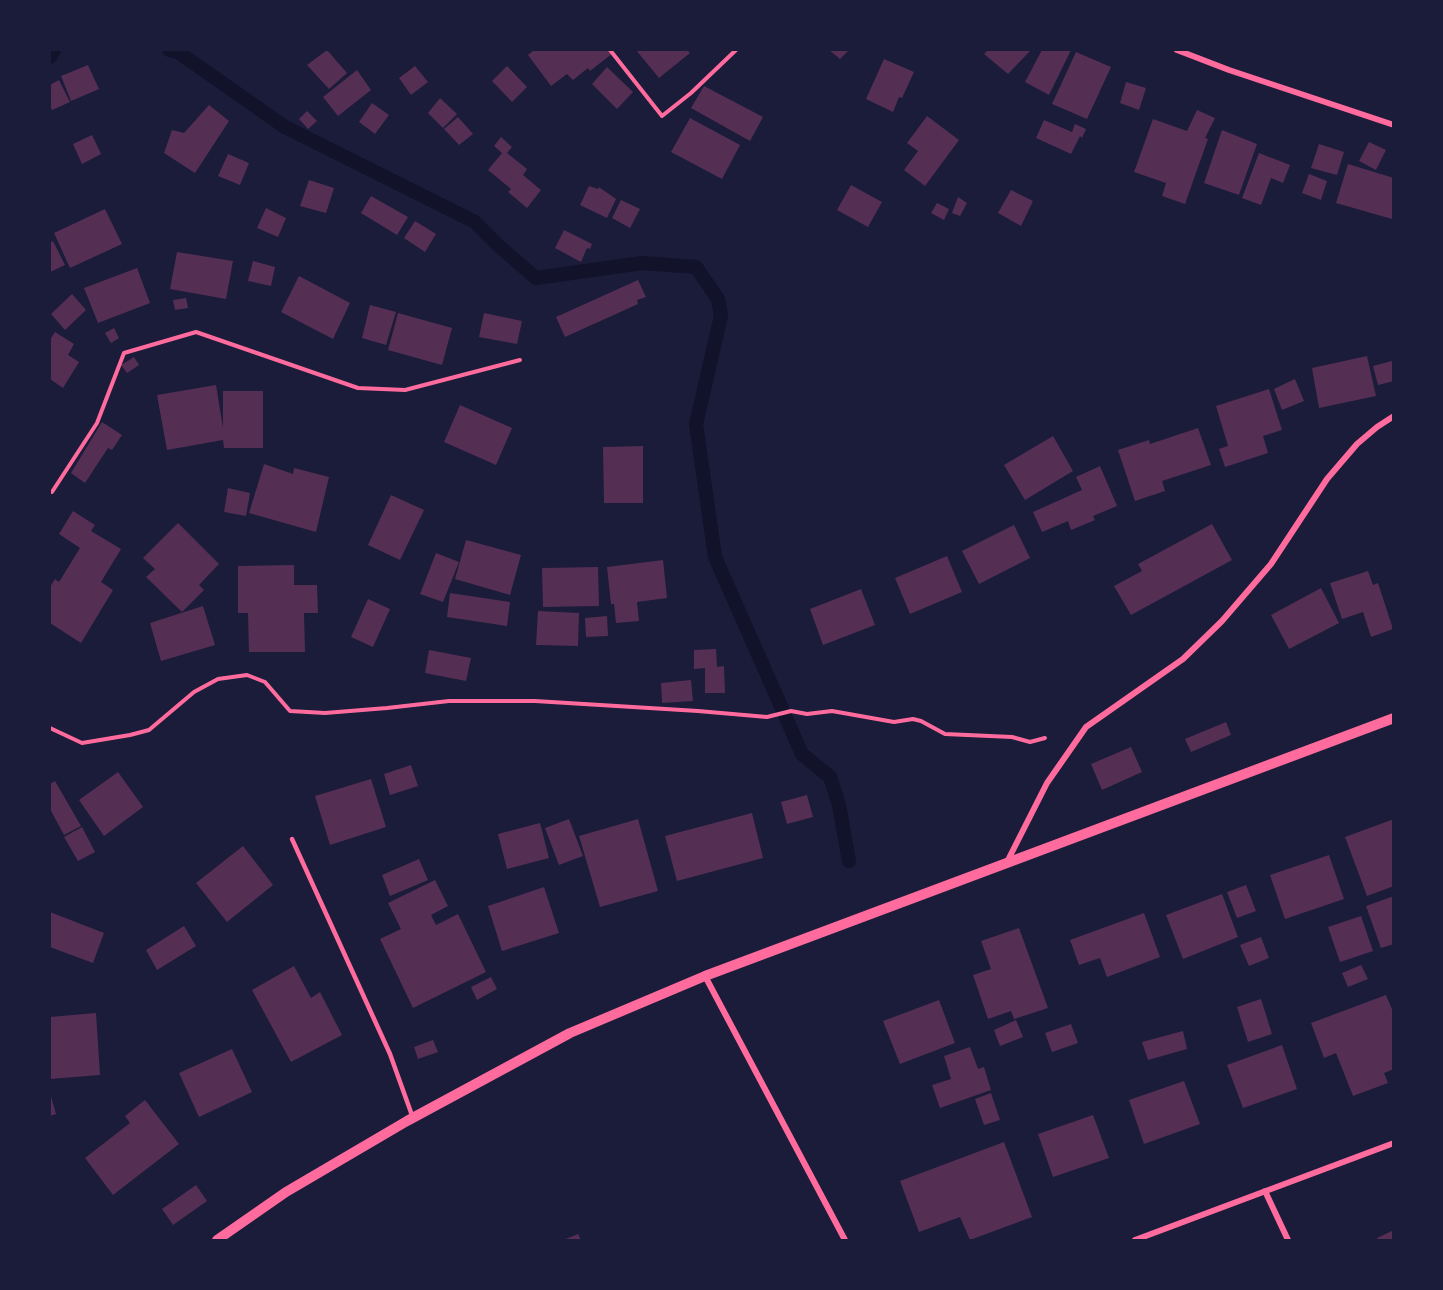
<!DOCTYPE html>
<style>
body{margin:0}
#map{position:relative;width:1443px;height:1290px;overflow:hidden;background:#1b1b3a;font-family:Manrope,sans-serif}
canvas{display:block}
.frame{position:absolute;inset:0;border:51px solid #1b1b3a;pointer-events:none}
</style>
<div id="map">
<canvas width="1443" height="1290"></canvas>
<div class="frame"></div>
</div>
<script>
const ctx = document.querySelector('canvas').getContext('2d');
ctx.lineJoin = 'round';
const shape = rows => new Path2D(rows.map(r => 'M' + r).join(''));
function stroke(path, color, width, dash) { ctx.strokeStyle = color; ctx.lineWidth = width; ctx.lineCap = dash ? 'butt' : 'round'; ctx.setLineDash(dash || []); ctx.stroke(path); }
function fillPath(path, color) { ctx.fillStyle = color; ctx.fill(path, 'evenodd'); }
stroke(shape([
 [169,50,178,52,285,127,475,222,500,247,536,278,642,263,696,267,718,299,721,316,696,424,715,557,802,754,830,777,839,805,849,861],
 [50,57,54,50]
]), '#12122b', 14);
fillPath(shape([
 [327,50,347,73,329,89,307,65],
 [534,50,610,50,613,53,590,71,588,68,573,80,567,74,551,86,528,55],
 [636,50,687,50,690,53,659,78],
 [829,50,849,50,840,59],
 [988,50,1031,50,1008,74,984,54],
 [1042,50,1071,50,1049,95,1025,82],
 [1076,52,1111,67,1087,119,1052,104],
 [884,59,914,72,902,98,899,97,893,112,866,99],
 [88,65,99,89,71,101,61,76],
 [415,66,428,82,411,95,399,78],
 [507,66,527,87,512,102,492,81],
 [607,67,633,92,617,109,592,84],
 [357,70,371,90,338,116,323,97],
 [59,80,70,102,52,110,50,106,50,85],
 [1126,82,1146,88,1139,110,1120,103],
 [704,86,763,117,750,141,691,108],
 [440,98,457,114,443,128,428,113],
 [372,103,389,115,375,134,359,122],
 [209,105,229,121,195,173,164,153,172,130,184,133],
 [1197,110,1215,118,1205,138,1208,139,1185,204,1162,196,1166,183,1134,172,1153,119,1187,131],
 [307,111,317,121,308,129,299,119],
 [927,116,959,140,925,186,904,170,918,151,907,143],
 [458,117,473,134,459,145,444,129],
 [690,118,740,145,722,179,671,152],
 [1044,120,1072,132,1075,124,1086,129,1082,138,1080,136,1071,154,1036,138],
 [1222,130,1257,144,1239,195,1204,183],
 [92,135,101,154,82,164,73,144],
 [501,137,512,147,507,153,527,169,523,175,541,190,527,208,508,192,511,189,488,170,502,153,494,146],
 [1369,142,1386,150,1376,170,1359,161],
 [1319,144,1344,152,1337,175,1311,168],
 [1259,153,1290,165,1283,183,1271,178,1261,205,1242,198],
 [228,154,249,163,240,185,218,176],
 [1348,164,1394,178,1394,212,1392,219,1336,203],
 [1309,174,1327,181,1321,200,1302,193],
 [309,180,334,188,326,213,300,206],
 [851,185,882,202,868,227,837,210],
 [589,186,598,189,599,187,616,199,607,218,580,205],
 [1011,190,1033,201,1021,226,998,213],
 [371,196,408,217,397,235,361,213],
 [958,197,967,203,960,216,952,213],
 [621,200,640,209,630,228,612,218],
 [937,203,949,209,944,220,931,213],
 [266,208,286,218,278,237,257,228],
 [105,209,122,244,70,268,54,233],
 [415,221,436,234,425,252,404,238],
 [564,230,592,244,590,249,587,248,581,262,555,248],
 [53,241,65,265,50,272,50,243],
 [177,252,233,261,226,299,170,289],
 [253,261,275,267,271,286,248,281],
 [137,268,150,303,98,323,84,288],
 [299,276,350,303,333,339,281,312],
 [638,280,646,297,637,300,638,304,565,337,556,317],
 [72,294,86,310,65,330,51,314],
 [186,298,188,308,175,310,173,300],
 [370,305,396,312,386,345,362,338],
 [398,313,452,328,442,365,388,350],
 [484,313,522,321,517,344,479,337],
 [114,328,119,338,111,343,105,333],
 [55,332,74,344,68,355,79,362,63,388,50,379,50,340],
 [1367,356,1376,396,1319,408,1312,368],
 [134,357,139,365,127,373,121,365],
 [1392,361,1394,381,1378,385,1373,366],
 [1295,379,1304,401,1282,410,1274,389],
 [216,385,223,428,223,391,263,391,263,448,224,448,223,440,167,450,157,395],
 [1269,389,1282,430,1263,436,1268,453,1225,467,1219,449,1228,446,1216,406],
 [460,405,512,428,496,465,444,442],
 [102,422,122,435,112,450,108,448,85,483,71,473],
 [1198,428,1211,465,1162,481,1165,491,1135,501,1118,450,1149,440,1150,444],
 [1053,436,1073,471,1025,500,1004,465],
 [643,446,643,503,604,503,603,447],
 [264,464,293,474,294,468,329,477,316,532,249,513],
 [1100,466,1117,506,1093,516,1095,520,1071,530,1068,521,1042,532,1033,512,1082,490,1076,477],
 [228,488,250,493,246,516,224,512],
 [391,495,424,510,400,560,368,545],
 [73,511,95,525,91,531,121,549,101,582,113,590,81,643,50,623,50,587,55,579,59,582,80,548,59,534],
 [178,523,219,564,199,585,204,590,182,612,146,577,155,569,143,558],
 [1212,524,1232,560,1131,615,1114,586,1142,571,1138,564],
 [1014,525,1030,558,979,584,962,551],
 [466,540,521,555,510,595,455,579],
 [436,553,459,562,443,602,420,594],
 [947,556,962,592,910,614,895,578],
 [663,560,667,598,637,602,639,621,616,623,614,604,611,604,607,567],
 [294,565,294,585,317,585,318,613,304,613,305,652,249,652,248,613,238,613,238,566],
 [598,567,599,606,543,607,542,568],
 [1368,571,1373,585,1378,583,1393,629,1371,637,1363,612,1342,619,1330,583],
 [1321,588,1339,623,1289,649,1271,615],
 [861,589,875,625,823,645,810,609],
 [450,593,510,602,507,626,447,617],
 [368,599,390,609,373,647,351,637],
 [203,606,215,645,161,661,150,623],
 [538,611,579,613,578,646,536,645],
 [607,616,608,636,586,637,585,618],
 [716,649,717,667,724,666,725,693,705,693,705,668,694,669,694,650],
 [429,650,471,658,466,681,425,673],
 [691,680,693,701,662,703,661,683],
 [1226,722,1231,735,1191,752,1185,739],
 [1131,747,1142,772,1102,790,1091,764],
 [411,765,418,786,390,795,384,774],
 [118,772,143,807,104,836,79,800],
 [371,779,386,827,330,845,315,796],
 [55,781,81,826,64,835,50,809,50,784],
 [807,795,813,817,787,824,781,802],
 [752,813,763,858,677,881,665,836],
 [569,819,583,856,559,865,545,828],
 [638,819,658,891,600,907,579,836],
 [1394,819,1394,886,1367,896,1345,837],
 [540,823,549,858,507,869,498,834],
 [82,827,95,852,78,861,64,837],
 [243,846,273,885,227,922,196,883],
 [1329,855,1344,899,1285,919,1270,875],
 [419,859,428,880,390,896,382,875],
 [435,880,448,906,431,915,436,925,458,914,486,972,413,1008,380,939,401,929,388,903],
 [1246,885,1256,911,1237,918,1227,892],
 [544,887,559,933,502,951,488,906],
 [1222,894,1238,937,1183,959,1166,915],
 [1394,896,1394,944,1381,948,1366,906],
 [50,912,104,933,93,963,50,947],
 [1144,913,1160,957,1107,977,1100,958,1079,965,1070,940],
 [1361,916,1373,951,1340,962,1328,927],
 [184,926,196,946,157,970,146,950],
 [1019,928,1048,1008,1014,1019,1011,1011,988,1019,973,975,991,969,981,941],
 [1261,937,1269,958,1249,966,1240,945],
 [1361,965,1368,979,1348,987,1342,973],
 [294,966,311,998,320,992,342,1035,291,1062,252,990],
 [491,977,497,989,477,1000,471,987],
 [1386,995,1394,1014,1394,1069,1384,1073,1388,1083,1353,1096,1336,1053,1324,1058,1311,1023],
 [1261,999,1272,1034,1248,1042,1237,1007],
 [939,1000,955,1043,900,1064,883,1021],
 [96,1013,100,1075,50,1079,50,1017],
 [1016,1020,1023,1037,1000,1046,994,1030],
 [1071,1024,1078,1043,1052,1052,1045,1033],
 [1183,1031,1187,1049,1148,1060,1142,1042],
 [433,1040,438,1052,418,1059,414,1047],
 [1282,1045,1297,1089,1243,1108,1227,1065],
 [970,1047,978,1069,984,1067,991,1090,940,1108,932,1085,951,1079,944,1056],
 [232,1049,252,1092,199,1117,179,1073],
 [1184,1081,1200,1124,1144,1144,1129,1100],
 [50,1093,56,1114,50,1116],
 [991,1093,1000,1120,984,1125,975,1099],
 [145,1100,179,1144,113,1195,85,1158,130,1123,125,1116],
 [1093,1115,1109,1158,1053,1177,1038,1134],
 [1004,1142,1032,1217,970,1240,960,1217,919,1232,900,1181],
 [196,1185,207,1201,173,1225,162,1209],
 [1394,1230,1394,1240,1378,1240,1377,1238],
 [578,1234,581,1240,563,1240]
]), '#542f53');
stroke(shape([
 [610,50,662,116,691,93,736,50],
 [52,492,97,423,124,353,196,332,358,388,405,390,520,360],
 [50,728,82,743,130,735,149,730,194,692,218,679,247,675,265,682,290,711,325,713,387,708,449,701,535,701,698,711,767,717,791,711,807,714,832,711,894,722,913,719,921,721,945,734,1012,737,1030,742,1045,738]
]), '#ff6b9d', 4);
stroke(shape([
 [292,839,390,1054,413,1118]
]), '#ff6b9d', 4.5);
stroke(shape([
 [1177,50,1229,70,1394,125],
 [1007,862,1047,783,1086,727,1183,659,1222,621,1271,564,1327,479,1357,444,1377,427,1394,416],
 [705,976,845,1240],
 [1265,1191,1288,1240],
 [1135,1240,1394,1143]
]), '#ff6b9d', 6);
stroke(shape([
 [217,1240,286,1192,407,1121,570,1033,705,976,1394,718]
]), '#ff6b9d', 10);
</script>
